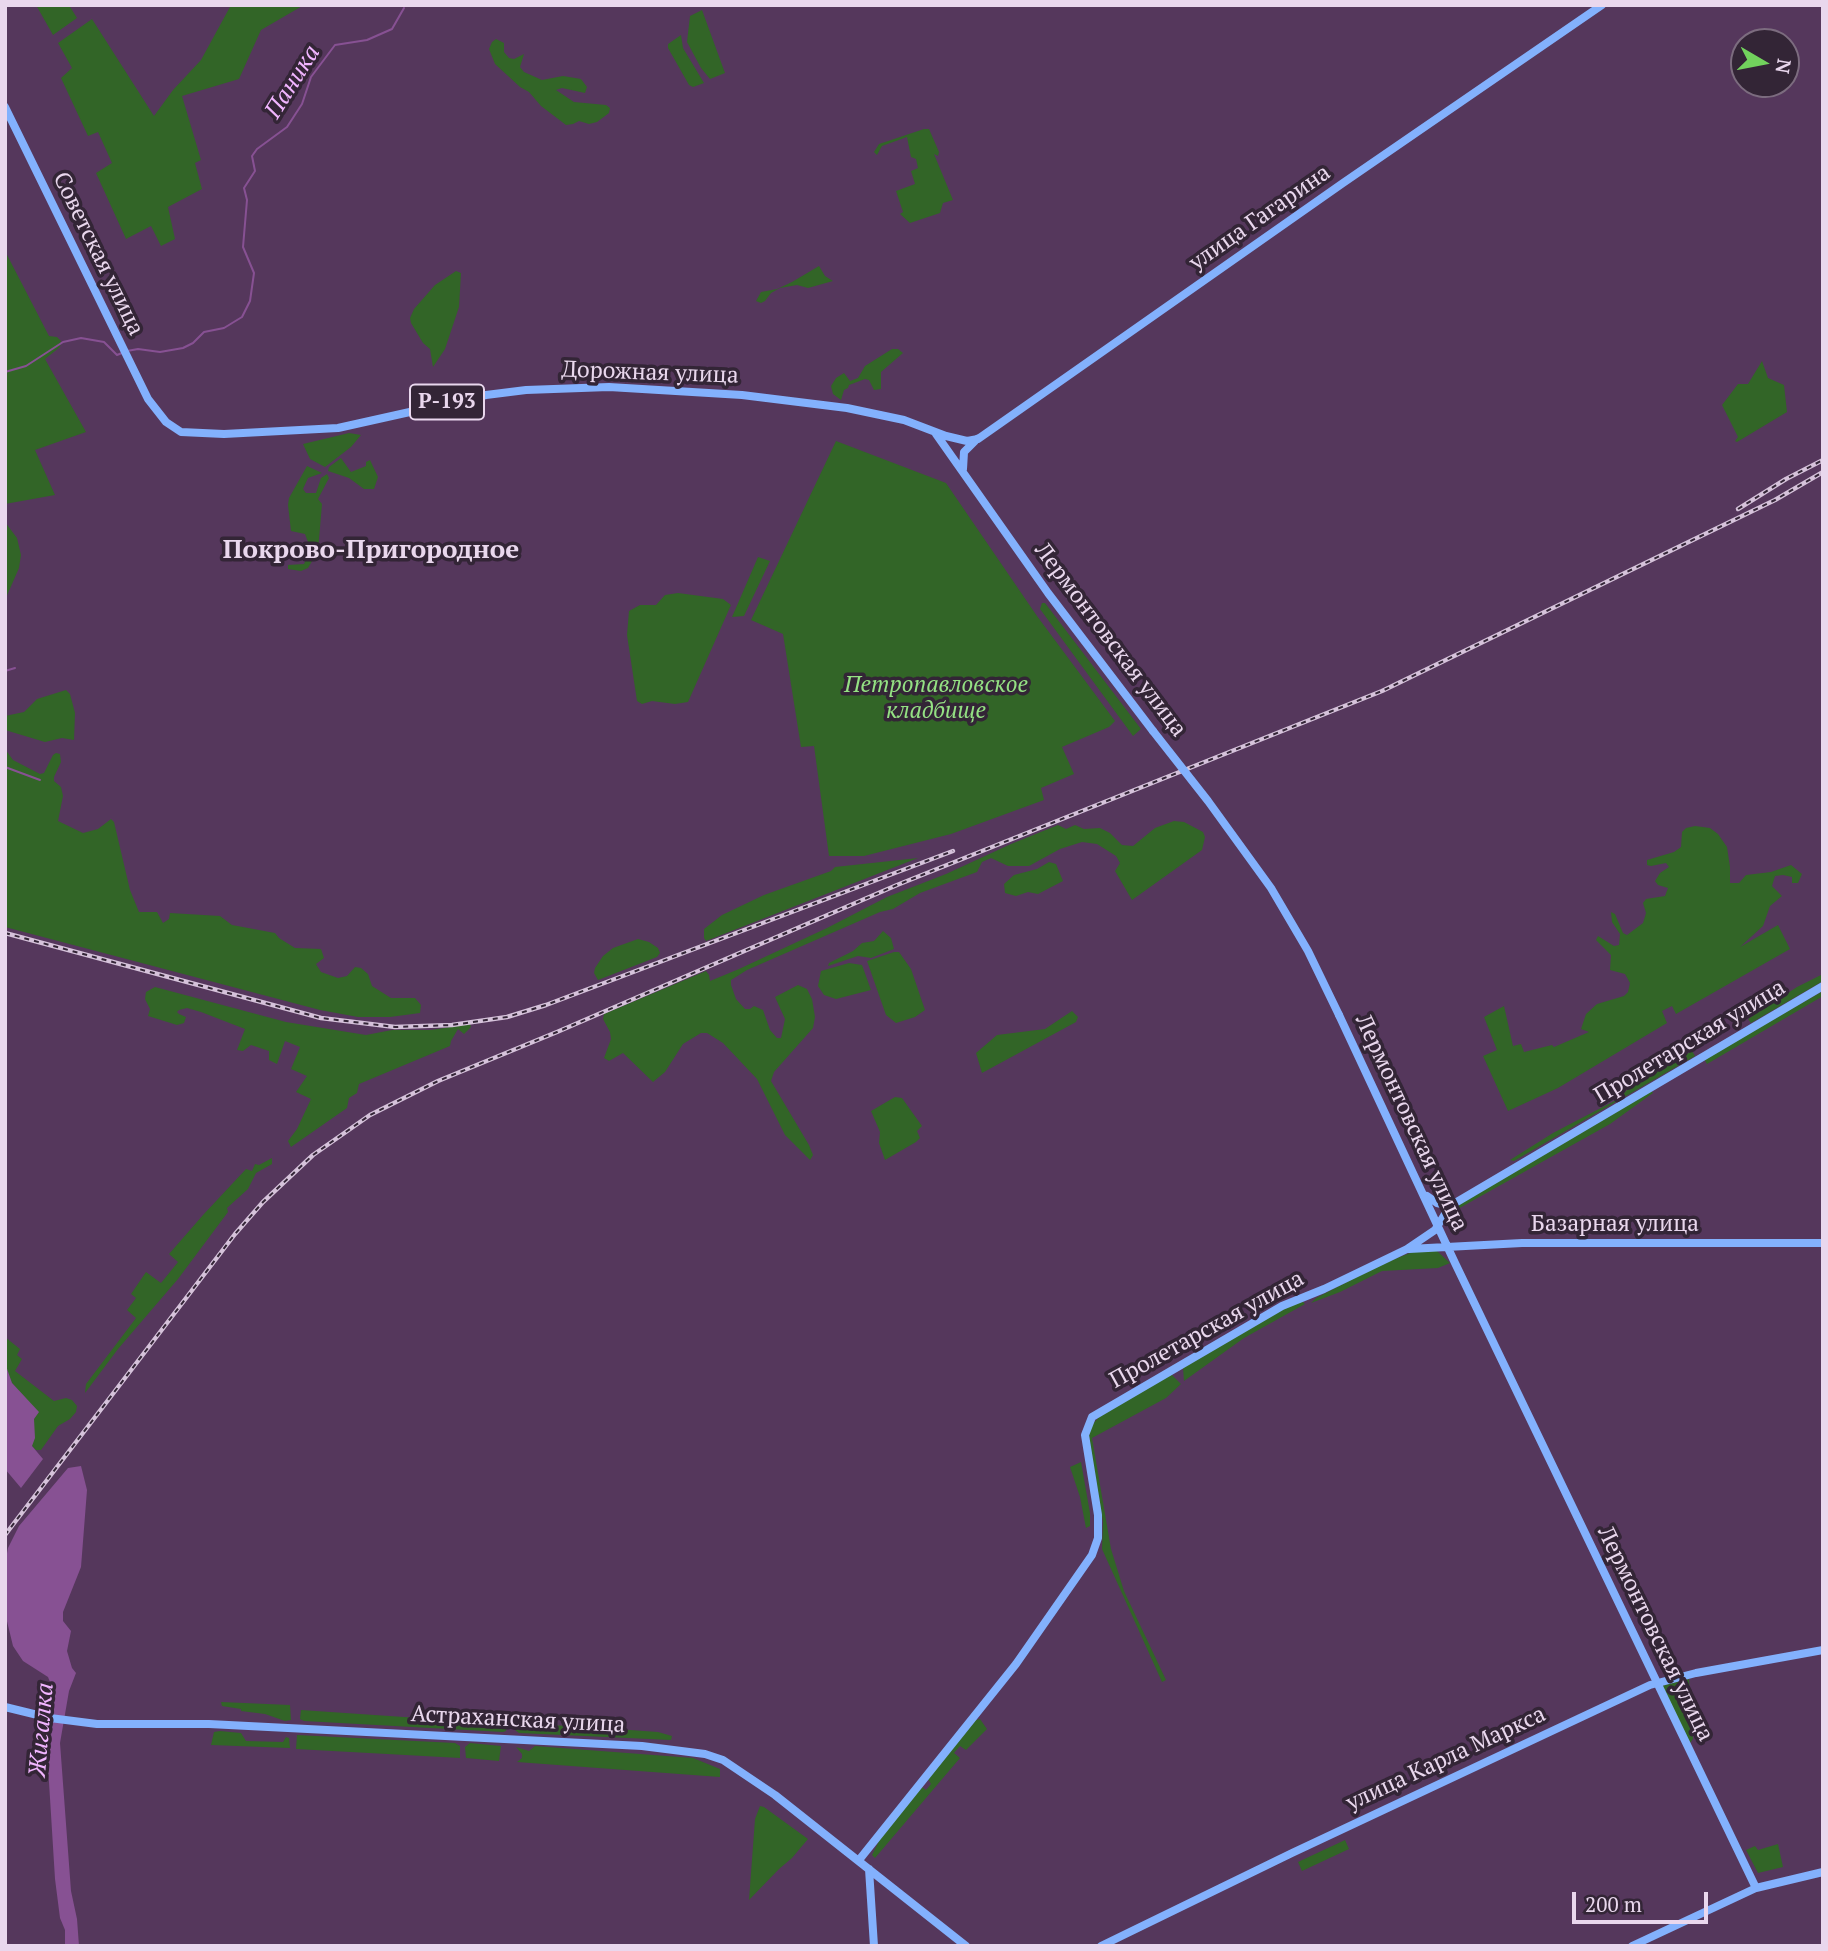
<!DOCTYPE html>
<meta charset="utf-8">
<style>
body{margin:0}
#map{position:relative;width:1828px;height:1951px;overflow:hidden;background:#55375c;font-family:"PT Serif",serif}
canvas{display:block}
.frame{position:absolute;inset:0;border:7px solid #e9d7ed;pointer-events:none}
.north{position:absolute;left:1730px;top:28px;width:70px;height:70px;box-sizing:border-box;background:#332536;border:2px solid #7c6c7f;border-radius:50%;rotate:100deg;font-size:19px;font-weight:700;line-height:28px;text-align:center;color:#e9d7ed}
.north::after{content:'';display:block;margin:auto;width:24px;height:32px;background:#72d25d;clip-path:polygon(50% 0,100% 100%,50% 72%,0 100%)}
.scale{position:absolute;left:1572px;top:1892px;width:136px;height:32px;box-sizing:border-box;border:4px solid #e9d7ed;border-top:0;padding-left:9px;font-size:21px;line-height:24px;white-space:nowrap;color:#e9d7ed;-webkit-text-stroke:5px #332536;paint-order:stroke}
</style>
<div id="map">
<canvas width="1828" height="1951"></canvas>
<div class="frame"></div>
<div class="north">N</div>
<div class="scale">200 m</div>
</div>
<script>
const ctx = document.querySelector('canvas').getContext('2d');
ctx.lineJoin = 'round';
function fillPath(path, color) { ctx.fillStyle = color; ctx.fill(path, 'evenodd'); }
const shape = rows => new Path2D(rows.map(r => 'M' + r).join(''));
function stroke(path, color, width, dash) { ctx.strokeStyle = color; ctx.lineWidth = width; ctx.lineCap = dash ? 'butt' : 'round'; ctx.setLineDash(dash || []); ctx.stroke(path); }
function write(font, color, halo, rows, align = 'center') {
  ctx.font = font + ' "PT Serif",serif'; ctx.lineWidth = 7; ctx.setLineDash([]); ctx.textBaseline = 'middle'; ctx.strokeStyle = halo; ctx.fillStyle = color; for (const [text, x, y, turn = 0] of rows) {
    ctx.save(); ctx.translate(x, y); ctx.rotate((+turn || 0) * Math.PI / 180); ctx.textAlign = isNaN(turn) ? turn : align; if (halo) ctx.strokeText(text, 0, 0); ctx.fillText(text, 0, 0); ctx.restore();
  }
}
fillPath(shape([
 [36,5,69,5,77,18,53,35],
 [231,5,304,5,261,30,239,79,182,96,201,160,195,163,202,189,168,207,175,239,161,246,151,226,126,239,96,173,112,163,98,132,88,136,61,78,72,68,58,43,92,19,154,116,173,90,201,60],
 [702,10,725,73,710,79,701,68,687,42,690,16],
 [681,35,683,48,704,83,693,87,689,85,668,48,668,44],
 [496,39,504,43,504,52,509,58,514,59,524,54,520,67,524,72,542,80,563,76,581,79,587,87,585,93,562,88,556,90,574,102,606,105,610,108,609,113,597,122,589,124,579,121,573,124,566,125,541,106,529,92,520,87,495,64,489,49,492,42],
 [924,129,929,129,939,152,938,156,934,154,953,200,943,203,940,213,910,223,900,214,903,212,896,191,915,184,911,171,918,168,916,159,911,157,907,137,882,146,877,155,874,152,879,144],
 [5,251,49,336,57,337,61,341,60,347,45,359,86,432,35,450,55,495,5,504],
 [819,266,825,276,833,281,808,288,797,285,780,288,771,293,765,301,761,303,756,301,761,292,777,289,792,282],
 [456,271,461,273,459,307,445,349,433,367,430,349,423,343,411,323,410,318,414,309,435,285],
 [892,349,898,349,903,353,881,372,881,389,874,390,869,380,865,379,849,385,848,388,844,390,841,400,833,394,831,386,836,378,844,373,850,381,858,378,865,366],
 [1762,361,1768,378,1784,385,1787,412,1737,442,1735,441,1738,437,1722,405,1738,384,1748,384],
 [349,433,361,435,351,447,325,467,310,459,303,444],
 [836,441,946,483,1037,616,1115,721,1109,727,1062,747,1074,774,1041,788,1044,800,951,834,864,856,829,856,814,746,801,747,783,634,751,620],
 [341,458,351,472,366,466,366,462,370,460,378,477,374,489,364,489,349,478,328,471,329,467],
 [307,466,322,473,308,478,303,489,306,493,316,493,321,478,327,474,329,478,318,499,322,504,318,551,308,568,301,571,288,569,288,565,304,564,312,545,308,542,305,534,291,531,288,505,289,498],
 [5,522,17,538,21,555,19,568,5,600],
 [758,557,770,561,744,616,732,617],
 [678,593,723,599,731,605,688,702,675,704,652,701,642,704,637,701,627,635,629,611,640,605,656,605,665,595],
 [1042,603,1045,603,1141,729,1133,736,1040,609],
 [66,690,70,694,75,713,74,740,62,738,45,742,5,730,5,716,24,712,37,699],
 [5,749,13,760,40,774,44,773,53,755,56,753,60,754,61,762,54,777,54,781,61,787,63,796,58,821,83,833,98,829,111,819,114,822,130,890,139,912,157,912,163,923,169,919,170,913,220,916,232,925,275,933,279,938,295,948,321,949,324,958,316,964,321,972,338,978,347,976,355,967,361,968,368,974,372,986,391,998,415,998,421,1005,420,1013,390,1017,358,1017,320,1010,5,927],
 [1174,821,1184,822,1203,832,1205,837,1202,850,1132,900,1115,871,1120,863,1116,856,1097,844,1082,842,1060,849,1029,866,1008,866,991,858,982,862,977,872,920,893,893,909,880,912,747,970,731,980,731,985,736,999,745,1009,750,1009,754,1006,763,1010,770,1030,777,1038,781,1038,785,1019,775,997,798,985,807,989,812,999,815,1017,813,1028,774,1072,771,1081,809,1145,813,1155,810,1160,785,1135,757,1079,723,1043,707,1033,701,1033,683,1044,665,1072,653,1082,623,1053,609,1061,604,1058,611,1039,610,1032,603,1019,604,1014,706,971,709,975,710,981,739,969,827,928,887,897,946,874,1011,844,1058,825,1066,829,1075,825,1084,829,1100,828,1110,833,1122,845,1133,846,1155,828],
 [1695,826,1710,828,1718,834,1727,847,1730,867,1730,883,1739,883,1746,875,1771,872,1791,865,1802,874,1798,883,1792,883,1792,877,1783,875,1775,876,1772,886,1782,896,1770,906,1763,926,1740,947,1778,925,1790,949,1676,1014,1672,1006,1662,1011,1667,1023,1558,1088,1508,1111,1483,1056,1497,1050,1484,1017,1504,1006,1513,1046,1521,1044,1524,1052,1552,1045,1554,1047,1589,1032,1581,1029,1586,1014,1597,1004,1624,996,1628,992,1630,983,1625,974,1610,970,1611,955,1596,940,1598,936,1614,946,1619,945,1620,934,1612,922,1611,912,1615,914,1623,933,1627,935,1643,923,1646,913,1643,903,1646,899,1665,896,1668,888,1658,885,1655,881,1660,873,1669,867,1666,863,1651,866,1647,865,1647,860,1674,852,1681,847,1682,832,1686,828],
 [918,858,706,941,704,938,704,929,722,915,764,895,831,871,835,867],
 [1049,862,1056,864,1063,881,1038,894,1028,892,1016,896,1005,893,1004,884,1014,875,1037,869],
 [883,931,891,938,894,949,871,958,858,956,828,966,829,963,853,951,862,943,874,941],
 [638,939,649,942,658,948,660,953,657,957,598,980,594,973,595,968,603,956,613,948],
 [894,952,899,952,911,969,925,1010,915,1017,896,1023,886,1015,867,961],
 [849,963,862,965,871,990,836,999,824,995,818,986,821,971],
 [1823,974,1823,981,1751,1023,1748,1019,1797,987],
 [155,987,286,1022,366,1035,392,1030,431,1030,470,1024,471,1027,464,1034,458,1029,451,1041,450,1046,359,1084,357,1093,349,1098,347,1108,291,1147,288,1141,297,1129,311,1099,296,1092,307,1076,291,1069,300,1047,285,1041,277,1064,269,1060,269,1051,251,1045,243,1051,237,1050,245,1029,201,1012,187,1008,179,1010,177,1012,179,1014,186,1017,184,1023,177,1025,148,1016,150,1009,145,999,146,992],
 [1823,991,1823,996,1707,1064,1704,1059],
 [1072,1011,1078,1017,1076,1022,982,1073,976,1053,997,1035,1045,1029],
 [1692,1051,1695,1056,1514,1161,1510,1160,1553,1133,1618,1099,1633,1084],
 [1651,1090,1653,1093,1610,1124,1456,1210,1454,1206],
 [895,1097,902,1098,922,1126,917,1131,920,1138,916,1142,885,1160,879,1143,880,1132,871,1111],
 [272,1158,272,1164,256,1173,248,1189,227,1208,228,1212,178,1279,118,1349,85,1393,86,1384,136,1318,127,1310,136,1298,131,1294,146,1272,161,1283,178,1262,169,1254,203,1215,246,1169,252,1171,255,1164,259,1165],
 [1415,1251,1437,1251,1450,1263,1438,1268,1382,1271,1340,1292,1311,1303,1316,1298,1382,1264],
 [1302,1301,1305,1304,1244,1338,1184,1381,1183,1368,1288,1305],
 [5,1337,20,1349,17,1355,22,1359,15,1371,54,1401,66,1398,72,1400,77,1406,76,1412,70,1419,58,1426,41,1450,36,1450,32,1446,34,1419,38,1412,12,1383,7,1371],
 [1171,1374,1181,1384,1166,1398,1092,1438,1111,1549,1124,1591,1166,1680,1162,1682,1102,1549,1103,1522,1089,1436,1092,1425,1099,1417],
 [1081,1462,1090,1513,1090,1526,1086,1528,1080,1497,1070,1467],
 [1689,1679,1693,1739,1690,1743,1661,1686],
 [221,1702,290,1705,291,1720,285,1721,265,1714,241,1711,241,1709,222,1706],
 [301,1710,507,1724,507,1727,506,1731,503,1732,304,1721,300,1719],
 [980,1719,987,1729,966,1750,960,1746,954,1753,960,1758,875,1858,872,1855,880,1839,922,1787,926,1790,931,1784,928,1779,976,1720],
 [515,1724,574,1726,658,1732,672,1736,671,1740,519,1733,515,1730],
 [220,1731,241,1733,246,1741,283,1742,286,1737,289,1738,290,1748,211,1745,214,1732],
 [297,1735,455,1743,460,1746,460,1758,296,1749],
 [470,1743,501,1746,499,1761,466,1758,465,1747],
 [535,1746,693,1758,720,1769,720,1777,517,1762,522,1758,522,1754,516,1747,529,1751],
 [760,1806,764,1807,808,1839,792,1858,779,1869,749,1900,755,1819],
 [1345,1840,1349,1849,1302,1871,1298,1862],
 [1778,1844,1783,1867,1758,1873,1746,1850,1755,1846,1758,1850]
]), '#326527');
fillPath(shape([
 [5,1363,12,1383,39,1412,34,1419,35,1438,32,1446,43,1459,21,1488,5,1469],
 [81,1466,87,1490,81,1567,63,1612,63,1621,71,1631,67,1651,72,1668,76,1673,69,1691,60,1743,71,1891,77,1919,79,1946,65,1946,65,1930,60,1918,55,1879,48,1766,55,1695,48,1677,23,1661,13,1646,5,1613,5,1564,8,1548,19,1526,68,1468]
]), '#875193');
stroke(shape([
 [127,351,138,349,160,352,183,348,193,343,204,332,224,328,242,317,250,301,254,273,243,247,247,200,244,188,255,171,252,156,257,149,287,127,302,104,311,77,335,45,367,40,392,29,404,8],
 [5,372,26,366,63,342,81,338,104,342,117,355,122,353],
 [5,671,15,668],
 [5,767,40,780]
]), '#875193', 2);
stroke(shape([
 [5,107,148,399,166,422,181,432,224,434,338,428,486,395,526,390,609,387,742,395,847,408,904,420,946,436,967,441,978,439,1343,183,1602,5],
 [936,434,1048,593,1153,731],
 [963,469,964,452,977,439],
 [1339,1015,1455,1263,1756,1888],
 [1427,1196,1437,1203,1450,1206],
 [1409,1249,1522,1243,1823,1243],
 [5,1707,50,1718,97,1724,209,1724,642,1746,705,1754,723,1760,775,1795,966,1946],
 [859,1860,1016,1664,1092,1555,1098,1538,1098,1515,1085,1435,1092,1417,1282,1306,1324,1289,1407,1249,1435,1230,1450,1206,1823,986],
 [869,1869,874,1946],
 [1101,1946,1292,1853,1650,1685,1696,1673,1823,1650],
 [1632,1946,1756,1888,1823,1872]
]), '#83b1fd', 8);
const rail = shape([
 [1738,509,1786,479,1823,460],
 [5,933,321,1018,395,1027,452,1025,507,1017,546,1005,953,851],
 [5,1535,235,1234,263,1202,313,1155,370,1115,438,1081,557,1032,897,885,1382,691,1775,500,1823,472]
]);
stroke(rail, '#d5c2da', 4.5);
stroke(rail, '#332536', 2, [5]);
stroke(shape([
 [1153,731,1208,801,1271,888,1308,951,1339,1015]
]), '#83b1fd', 8);
for (const [x, y, w] of [
 [447,402,74]
]) { const box = new Path2D(); box.roundRect(x - w / 2, y - 17.5, w, 35, 5); ctx.fillStyle = '#332536'; ctx.fill(box); stroke(box, '#e9d7ed', 2); }
write('bold 21px', '#e9d7ed', null, [
 ["Р-193",447,402]
]);
write('23px', '#e9d7ed', '#332536', [
 ["улица Гагарина",1260,218,-35],
 ["Советская улица",98,254,64],
 ["Дорожная улица",650,373,2],
 ["Лермонтовская улица",1110,640,53],
 ["Пролетарская улица",1690,1042,-31],
 ["Лермонтовская улица",1411,1123,65],
 ["Базарная улица",1615,1224],
 ["Пролетарская улица",1207,1330,-29],
 ["Лермонтовская улица",1655,1634,64],
 ["Астраханская улица",518,1720,3],
 ["улица Карла Маркса",1446,1759,-25]
]);
write('italic 23px', '#94e183', '#332536', [
 ["Петропавловское",936,685],
 ["кладбище",936,711]
]);
write('italic 24px', '#f1b5ff', '#332536', [
 ["Паника",293,82,-58],
 ["Жигалка",42,1730,-85]
]);
write('bold 26px', '#e9d7ed', '#332536', [
 ["Покрово-Пригородное",371,551]
]);
</script>
